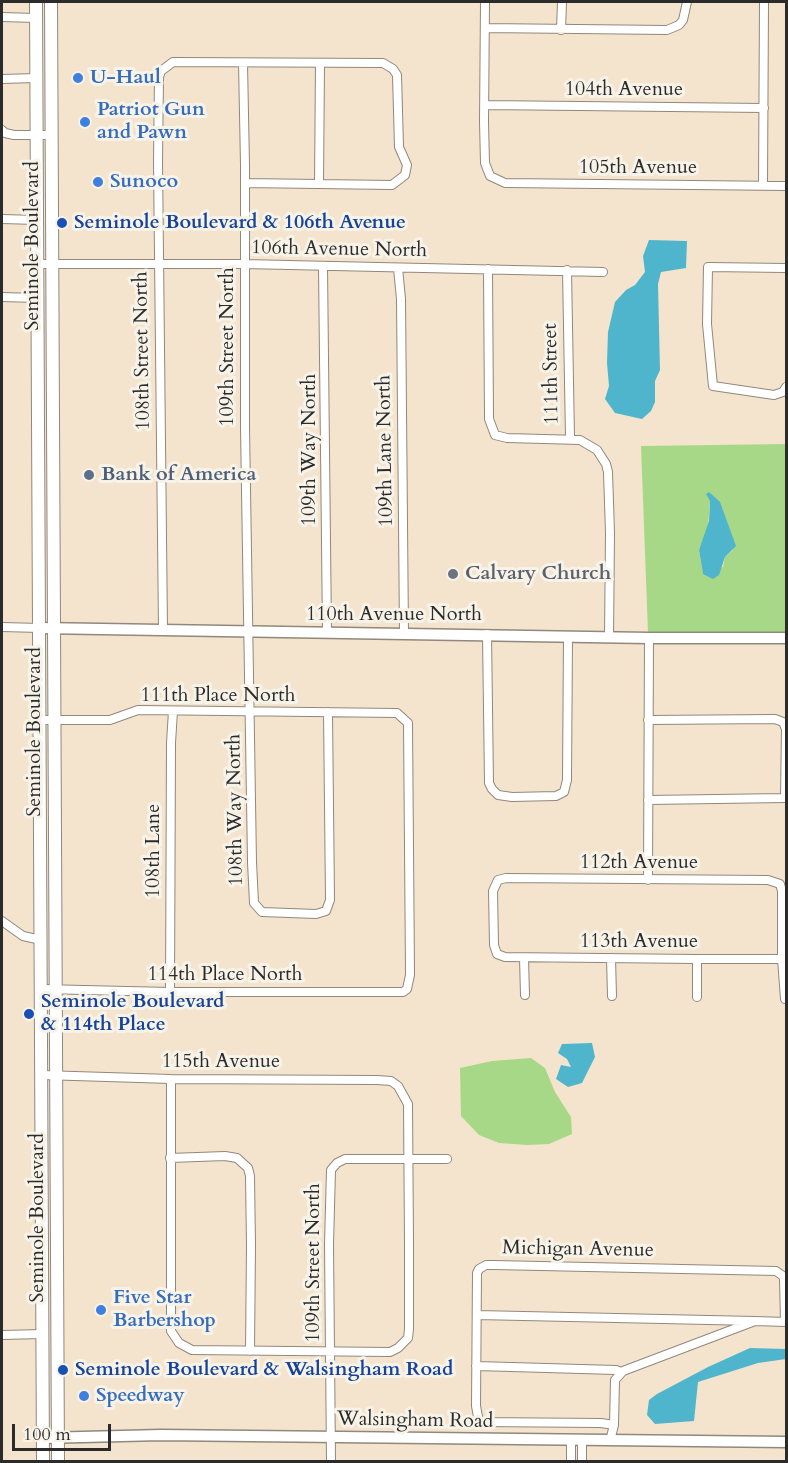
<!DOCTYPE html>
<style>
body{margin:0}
#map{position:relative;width:788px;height:1463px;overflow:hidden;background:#f4e4cd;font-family:Cardo,serif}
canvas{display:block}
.frame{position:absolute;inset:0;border:3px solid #2b2b2b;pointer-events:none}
.scale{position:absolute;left:12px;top:1424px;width:99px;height:27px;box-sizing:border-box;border:3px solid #2b2b2b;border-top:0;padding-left:8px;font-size:18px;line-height:21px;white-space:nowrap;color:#2b2b2b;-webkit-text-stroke:4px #f7f3e8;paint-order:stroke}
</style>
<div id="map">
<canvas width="788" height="1463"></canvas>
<div class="frame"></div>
<div class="scale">100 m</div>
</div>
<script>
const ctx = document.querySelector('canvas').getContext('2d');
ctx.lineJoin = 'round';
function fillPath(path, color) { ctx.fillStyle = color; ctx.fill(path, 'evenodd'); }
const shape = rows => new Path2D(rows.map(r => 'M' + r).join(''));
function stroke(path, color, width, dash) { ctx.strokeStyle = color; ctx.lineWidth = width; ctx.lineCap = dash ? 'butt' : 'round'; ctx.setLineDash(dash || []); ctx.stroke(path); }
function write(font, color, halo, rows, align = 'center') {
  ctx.font = font + ' Cardo,serif'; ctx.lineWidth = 6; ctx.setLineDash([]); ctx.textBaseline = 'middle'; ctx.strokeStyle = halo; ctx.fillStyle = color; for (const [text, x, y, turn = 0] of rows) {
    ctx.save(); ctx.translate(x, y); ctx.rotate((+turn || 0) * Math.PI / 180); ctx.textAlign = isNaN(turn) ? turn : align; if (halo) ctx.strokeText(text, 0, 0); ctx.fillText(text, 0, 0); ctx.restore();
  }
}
fillPath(shape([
 [786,444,786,635,648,633,641,446],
 [710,501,733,550,725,557,723,567,703,574,699,550,708,528],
 [531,1058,545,1068,555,1092,571,1117,572,1134,549,1144,527,1145,499,1143,479,1135,461,1116,460,1068,492,1061]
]), '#a7d887');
fillPath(shape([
 [649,240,687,241,686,268,661,272,658,284,660,370,655,381,655,402,651,411,642,419,615,413,605,399,609,386,607,363,608,332,615,302,626,290,635,285,645,272,643,256],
 [709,492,720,502,736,546,725,557,719,575,713,579,703,574,699,550,709,521,710,501,706,494],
 [592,1043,595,1057,582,1083,568,1087,556,1079,561,1065,571,1067,567,1059,558,1053,562,1044],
 [750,1348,786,1349,786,1359,758,1363,698,1382,694,1421,655,1424,647,1415,649,1400,657,1394,708,1367]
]), '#4fb5cd');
const street = shape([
 [485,2,484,122,485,163,490,176,505,183,786,186],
 [2,17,36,18],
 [485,28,667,30,679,25,683,20,687,2],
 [561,30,562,2],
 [243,63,245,165,245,427,252,862,254,903,262,912,316,914,326,911,330,900,328,712],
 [2,79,36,78],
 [485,105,764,108],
 [2,130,5,133,14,135,52,135],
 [319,184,320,63],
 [763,185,764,2],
 [2,219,37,220],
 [38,264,244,264,603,272],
 [323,266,327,633],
 [398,268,401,299,404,634],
 [786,268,708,267,707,324,713,386,774,395,783,392,786,387],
 [488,269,489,419,495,435,507,438,580,440,597,450,606,464,608,472,610,533,609,637],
 [567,270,570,438],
 [2,297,37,298],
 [2,627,40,628],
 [163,630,158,162,159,77,161,71,173,62,383,63,393,69,397,75,399,147,407,165,405,175,392,185,245,183],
 [487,634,489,783,492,789,498,795,512,797,556,796,564,792,567,780,568,636],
 [40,720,110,720,138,710,397,713,408,723,410,975,407,989,403,992,170,992,41,989],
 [648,720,775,719,783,722,786,729,785,798,648,800],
 [648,880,649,638],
 [2,921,23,936,41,940],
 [524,958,525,995],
 [611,958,612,996],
 [697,959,697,997],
 [170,992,171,743,173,711],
 [785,999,782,959,782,891,780,884,768,880,506,878,498,880,493,891,494,945,497,954,505,957,697,959,786,959],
 [42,1075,171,1079,377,1080,391,1081,398,1086,408,1104,409,1244,409,1329,408,1338,398,1348,390,1352,192,1350,179,1343,171,1331,171,1079],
 [170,1158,225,1156,237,1158,248,1168,250,1176,251,1245,250,1351],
 [477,1315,755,1321],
 [2,1335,43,1334],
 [476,1366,616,1370,621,1372],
 [614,1425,601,1423,479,1422,476,1406,477,1273,479,1269,486,1265,494,1265,776,1271,783,1276,784,1279,785,1322],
 [610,1441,614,1425,615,1380,623,1371,755,1321,786,1322],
 [331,1462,329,1244,331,1170,337,1163,345,1159,447,1159],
 [571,1462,571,1441],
 [582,1462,582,1441]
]);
const secondary = shape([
 [40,628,649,638,786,638],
 [43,1438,161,1435,786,1442]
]);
const primary = shape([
 [36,2,43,1462],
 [51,2,58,1462]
]);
stroke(street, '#90887c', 10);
stroke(secondary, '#90887c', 13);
stroke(primary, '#90887c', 14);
stroke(street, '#fff', 8);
stroke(secondary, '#fff', 10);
stroke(primary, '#fff', 12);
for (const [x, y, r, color] of [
 [78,78,6,"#3f7fe0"],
 [85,122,6,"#3f7fe0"],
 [98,182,6,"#3f7fe0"],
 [62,223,6,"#1a4fb4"],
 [89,475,6,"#5c6f8a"],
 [453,574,6,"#6b7280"],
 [29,1014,6,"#1a4fb4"],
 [101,1310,6,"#3f7fe0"],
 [63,1370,6,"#1a4fb4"],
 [84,1396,6,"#3f7fe0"]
]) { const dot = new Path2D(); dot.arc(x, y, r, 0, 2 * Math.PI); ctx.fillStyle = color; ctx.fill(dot); stroke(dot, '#f7f3e8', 2); }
write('bold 20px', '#366cbe', '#f7f3e8', [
 ["U-Haul",90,78],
 ["Patriot Gun",97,110],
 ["and Pawn",97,133],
 ["Sunoco",110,182],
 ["Five Star",113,1298],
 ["Barbershop",113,1321],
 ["Speedway",96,1396]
], 'left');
write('20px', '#2b2b2b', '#f7f3e8', [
 ["104th Avenue",624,90],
 ["105th Avenue",638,168],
 ["Seminole Boulevard",33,246,-90],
 ["106th Avenue North",339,250,1],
 ["109th Street North",228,347,-90],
 ["108th Street North",143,351,-91],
 ["111th Street",552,374,-91],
 ["109th Way North",310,450,-90],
 ["109th Lane North",386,451,-91],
 ["110th Avenue North",394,615],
 ["111th Place North",218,696],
 ["Seminole Boulevard",35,732,-90],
 ["108th Way North",236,810,-91],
 ["108th Lane",154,851,-90],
 ["112th Avenue",639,863],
 ["113th Avenue",639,942],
 ["114th Place North",225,975],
 ["115th Avenue",221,1062],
 ["Seminole Boulevard",38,1218,-90],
 ["Michigan Avenue",578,1250,1],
 ["109th Street North",314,1263,-90],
 ["Walsingham Road",415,1421,1]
]);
write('bold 20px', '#164399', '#f7f3e8', [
 ["Seminole Boulevard & 106th Avenue",74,223],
 ["Seminole Boulevard",41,1002],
 ["& 114th Place",41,1025],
 ["Seminole Boulevard & Walsingham Road",75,1370]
], 'left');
write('bold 20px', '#4e5e75', '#f7f3e8', [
 ["Bank of America",101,475]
], 'left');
write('bold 20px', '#5b616d', '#f7f3e8', [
 ["Calvary Church",465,574]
], 'left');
</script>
